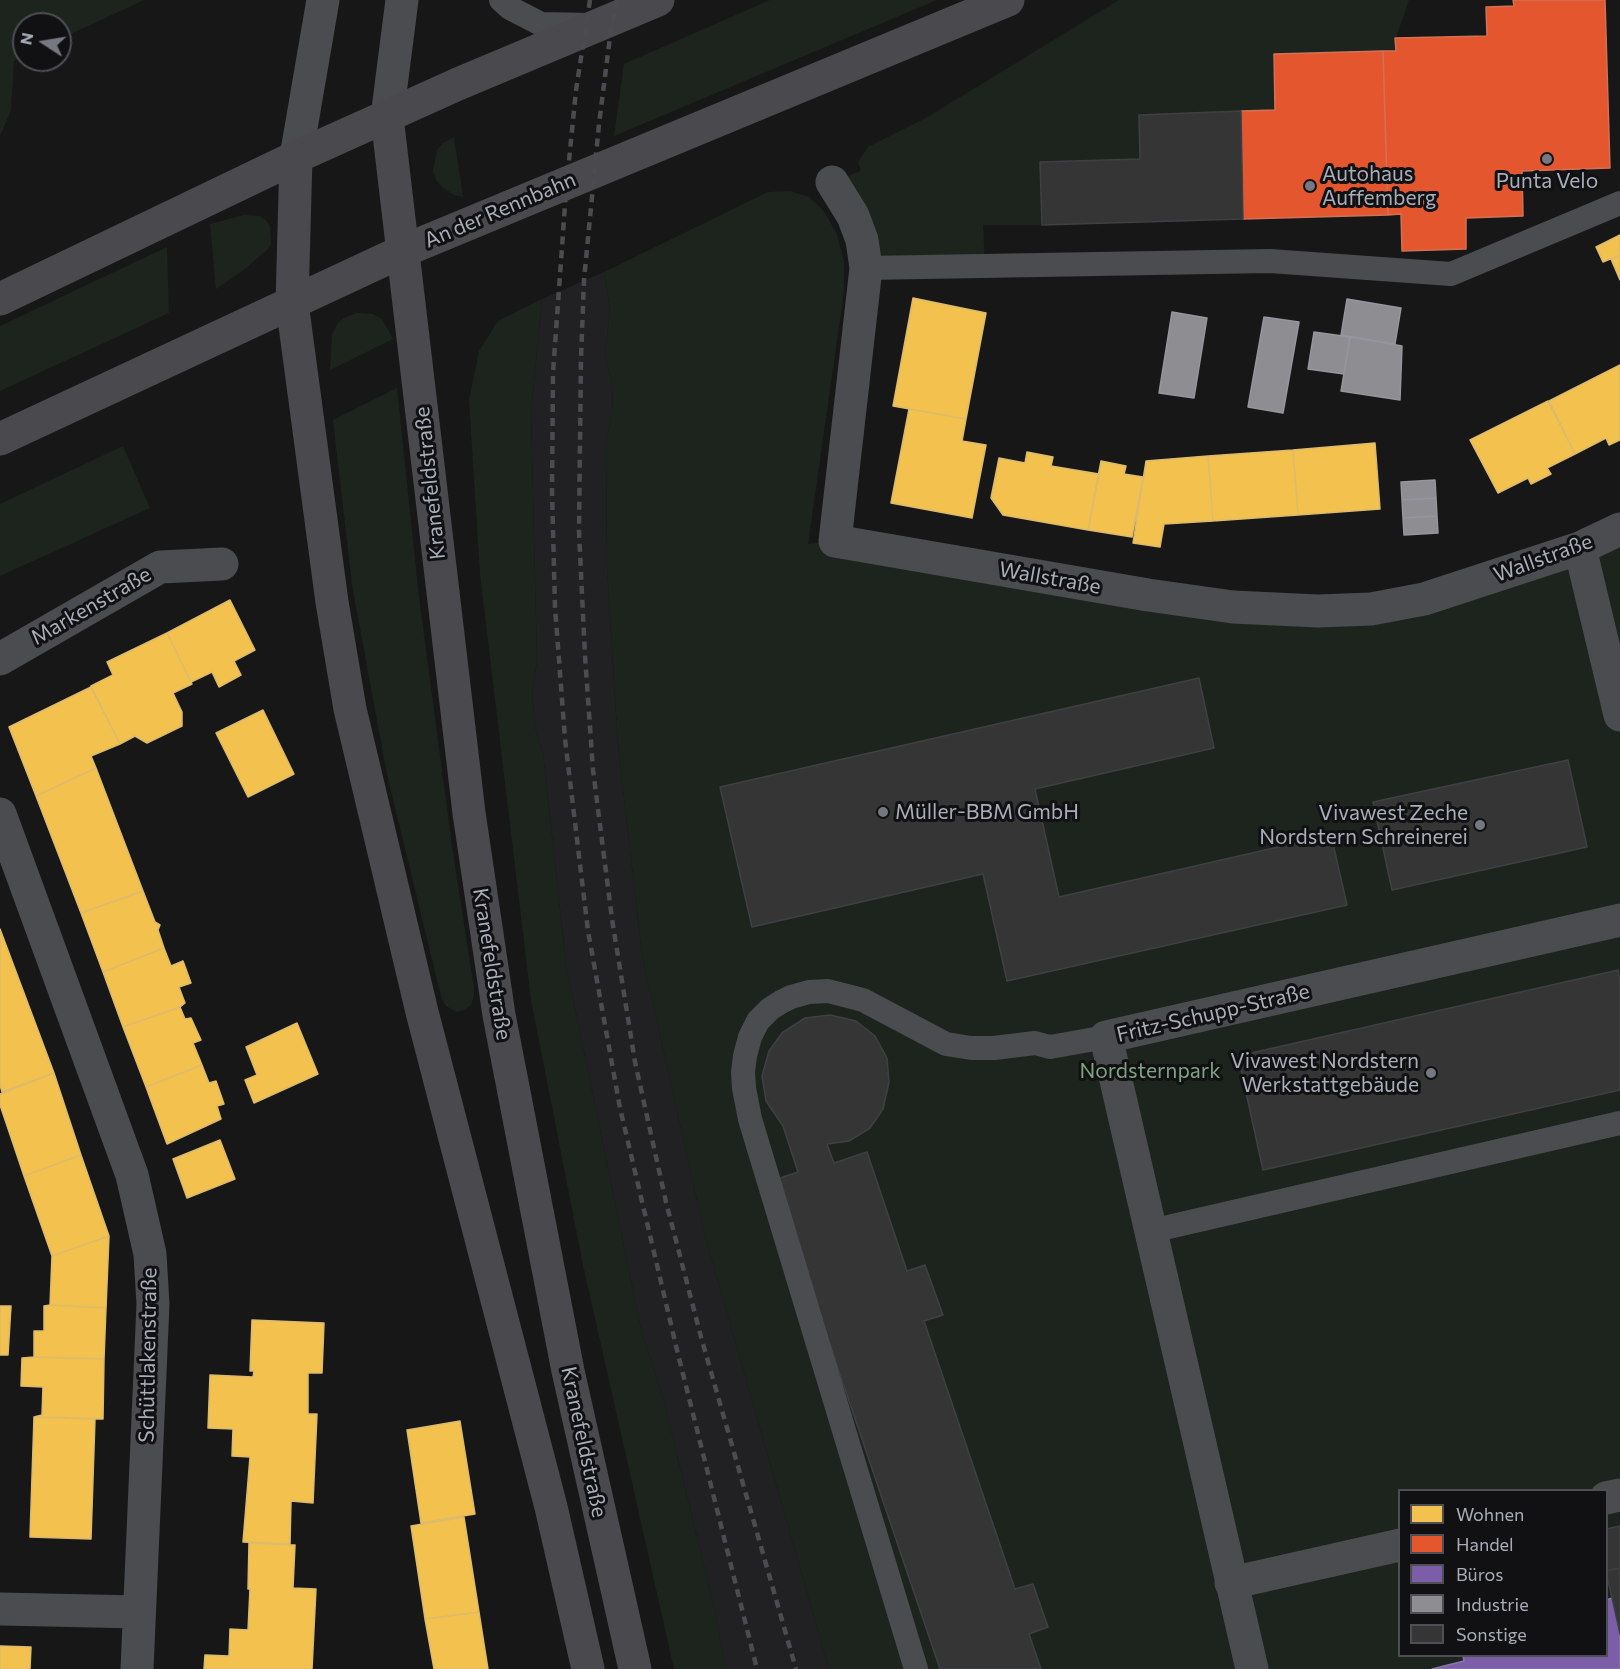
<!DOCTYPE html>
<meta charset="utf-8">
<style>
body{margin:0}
#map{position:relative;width:1620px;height:1669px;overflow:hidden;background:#171717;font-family:Commissioner,sans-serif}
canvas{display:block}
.legend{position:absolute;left:1398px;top:1489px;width:210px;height:168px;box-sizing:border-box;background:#111113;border:2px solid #4d4f55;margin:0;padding:8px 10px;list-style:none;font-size:18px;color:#a8adb8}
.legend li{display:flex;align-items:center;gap:12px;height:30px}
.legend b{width:30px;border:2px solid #4d4f55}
.north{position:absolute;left:12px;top:12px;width:60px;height:60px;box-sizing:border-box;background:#111113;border:2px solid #4d4f55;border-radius:50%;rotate:282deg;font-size:16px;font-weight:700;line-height:24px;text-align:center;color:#a8adb8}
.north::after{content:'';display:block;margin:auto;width:21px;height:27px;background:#757880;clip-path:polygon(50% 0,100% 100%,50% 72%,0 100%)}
</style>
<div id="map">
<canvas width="1620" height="1669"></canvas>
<ul class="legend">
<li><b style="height:16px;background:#f2c14e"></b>Wohnen</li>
<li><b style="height:16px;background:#e4572e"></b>Handel</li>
<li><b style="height:16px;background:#7b5ea7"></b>Büros</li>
<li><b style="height:16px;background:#8d8d92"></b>Industrie</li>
<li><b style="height:16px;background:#353536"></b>Sonstige</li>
</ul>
<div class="north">N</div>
</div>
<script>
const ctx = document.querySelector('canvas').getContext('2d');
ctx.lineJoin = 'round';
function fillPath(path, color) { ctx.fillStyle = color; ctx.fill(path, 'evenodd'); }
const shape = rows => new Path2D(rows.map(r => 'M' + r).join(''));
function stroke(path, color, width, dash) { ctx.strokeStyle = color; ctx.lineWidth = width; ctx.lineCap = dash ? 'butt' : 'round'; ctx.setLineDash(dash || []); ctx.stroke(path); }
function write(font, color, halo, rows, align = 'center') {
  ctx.font = font + ' Commissioner,sans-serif'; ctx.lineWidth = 6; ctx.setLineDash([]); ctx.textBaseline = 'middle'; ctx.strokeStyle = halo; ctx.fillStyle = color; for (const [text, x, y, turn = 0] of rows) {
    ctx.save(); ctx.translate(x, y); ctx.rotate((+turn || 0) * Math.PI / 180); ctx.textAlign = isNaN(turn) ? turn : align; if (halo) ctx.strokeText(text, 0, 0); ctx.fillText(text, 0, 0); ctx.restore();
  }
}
fillPath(shape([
 [604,272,610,310,605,357,613,386,612,416,606,442,607,567,618,745,642,955,705,1236,829,1669,725,1669,716,1615,664,1402,641,1329,566,964,543,753,535,727,532,693,537,661,531,413,542,299]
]), '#212123');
fillPath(shape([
 [0,0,144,0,60,39,60,24,24,24,24,56,14,61,11,110,0,136],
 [770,0,937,0,614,136,624,64],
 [1119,0,1409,0,1396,38,1396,51,1274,54,1275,110,1139,115,1140,159,1040,162,1042,225,983,225,985,266,866,268,832,182,861,171,858,162,868,147,926,118],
 [454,137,463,197,454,195,442,187,436,180,433,171,437,150,443,143],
 [790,191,809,197,823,210,837,234,844,262,844,292,808,544,835,541,1318,611,1620,529,1620,1669,829,1669,705,1236,642,955,618,745,607,567,606,442,612,416,613,386,605,357,610,310,604,272,768,192],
 [1400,1490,1606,1490,1606,1656,1400,1656],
 [244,215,259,216,266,220,270,226,271,244,268,249,241,272,216,289,210,224],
 [167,247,169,313,0,391,0,326],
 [542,299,531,413,537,661,532,693,535,727,543,753,566,964,641,1329,664,1402,716,1615,725,1669,674,1669,583,1265,531,1000,480,574,469,400,479,351,498,321],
 [357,313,373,314,382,319,393,339,330,370,332,334,338,323,344,318],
 [397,388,419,597,452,846,474,988,474,996,471,1005,464,1010,457,1012,446,1006,442,1000,387,775,352,585,333,420],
 [123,446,150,508,0,576,0,504]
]), '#1d241e');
const homes = shape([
 [1620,235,1620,255,1603,262,1596,247,1620,235],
 [1620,255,1620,280,1611,259,1620,255],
 [913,298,986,313,966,419,893,406,913,298],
 [1620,365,1620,440,1609,445,1606,438,1575,454,1549,401,1620,365],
 [1548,401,1575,454,1547,468,1551,474,1531,484,1528,478,1498,493,1470,440,1548,401],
 [909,409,966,419,962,441,986,445,972,518,891,503,909,409],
 [1375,443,1380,509,1298,515,1293,450,1375,443],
 [1293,450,1298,515,1213,521,1208,456,1293,450],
 [1027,452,1053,457,1051,466,1099,474,1088,530,1003,515,991,498,999,458,1025,463,1027,452],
 [1208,456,1213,521,1164,524,1160,547,1133,543,1146,461,1208,456],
 [1101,461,1126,466,1124,474,1143,477,1132,537,1088,530,1101,461],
 [230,600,255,650,234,661,241,675,219,687,212,672,191,682,167,633,230,600],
 [167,633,192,684,173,693,182,712,182,726,147,743,135,736,120,744,91,686,113,675,107,662,167,633],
 [91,687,120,744,91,756,96,768,36,796,9,727,91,687],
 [263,710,294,774,248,797,216,733,263,710],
 [96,768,143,891,81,913,36,796,96,768],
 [143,891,155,922,160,925,158,930,164,948,103,972,81,913,143,891],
 [0,929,54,1073,2,1092,0,1085,0,929],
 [164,948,171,966,183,961,191,983,179,987,185,1003,180,1007,123,1027,103,972,164,948],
 [180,1007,185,1019,191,1018,201,1040,193,1043,202,1065,146,1087,123,1027,180,1007],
 [297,1023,318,1074,254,1103,245,1080,257,1075,246,1047,297,1023],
 [202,1065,209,1083,216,1081,224,1104,217,1106,221,1119,167,1144,146,1087,202,1065],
 [54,1073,81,1155,24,1176,0,1105,0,1094,54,1073],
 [220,1140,235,1179,187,1198,173,1159,220,1140],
 [81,1155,109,1236,52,1256,24,1176,81,1155],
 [109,1236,106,1308,50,1305,52,1256,109,1236],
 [50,1305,106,1308,104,1359,34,1357,34,1331,44,1331,44,1306,50,1305],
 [0,1306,11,1306,8,1355,0,1355,0,1306],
 [252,1320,324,1323,322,1373,308,1373,308,1414,317,1414,313,1503,291,1501,290,1544,243,1542,250,1457,232,1456,233,1429,208,1428,210,1375,253,1377,254,1371,250,1371,252,1320],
 [34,1357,104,1359,103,1419,34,1417,42,1415,43,1387,21,1386,22,1358,34,1357],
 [34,1417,95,1419,91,1539,30,1537,34,1417],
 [460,1421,475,1514,421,1523,407,1430,460,1421],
 [464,1517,479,1612,425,1619,411,1526,464,1517],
 [249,1543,295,1545,293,1588,316,1589,312,1669,204,1669,205,1655,229,1656,230,1629,248,1630,250,1589,248,1589,249,1543],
 [479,1612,488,1669,434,1669,425,1619,479,1612],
 [0,1646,31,1647,30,1669,0,1669,0,1646]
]);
fillPath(homes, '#f2c14e');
stroke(homes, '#dcbb6e', 1.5);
const shops = shape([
 [1513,0,1605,0,1610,168,1522,171,1523,216,1466,218,1466,249,1402,251,1401,214,1388,215,1383,51,1396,51,1395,38,1487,36,1486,7,1514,6,1513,0],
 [1383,51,1388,215,1243,219,1241,111,1275,110,1274,54,1383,51]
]);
fillPath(shops, '#e4572e');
stroke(shops, '#d27157', 1.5);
const offices = shape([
 [1612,1598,1620,1634,1620,1669,1432,1669,1464,1661,1463,1656,1606,1656,1606,1600,1612,1598]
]);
fillPath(offices, '#7b5ea7');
stroke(offices, '#8876ac', 1.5);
const industry = shape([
 [1347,299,1401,308,1395,344,1341,335,1347,299],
 [1172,312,1207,318,1194,398,1159,393,1172,312],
 [1264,317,1299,322,1283,413,1248,407,1264,317],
 [1314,332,1350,337,1344,374,1308,369,1314,332],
 [1350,337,1402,346,1400,400,1341,391,1350,337],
 [1435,480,1436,498,1402,500,1401,482,1435,480],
 [1436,498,1437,516,1403,518,1402,500,1436,498],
 [1437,516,1438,533,1404,535,1403,518,1437,516]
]);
fillPath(industry, '#8d8d92');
stroke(industry, '#95979d', 1.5);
const building = shape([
 [1241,111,1243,219,1042,225,1040,162,1140,159,1139,115,1241,111],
 [1199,678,1214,748,1035,789,1059,897,1331,835,1347,905,1007,981,983,874,752,927,720,787,1199,678],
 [1568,760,1587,847,1392,890,1373,802,1568,760],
 [1618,970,1620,981,1620,1090,1263,1170,1238,1056,1618,970],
 [830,1015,856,1021,875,1036,887,1058,889,1082,883,1109,870,1128,849,1141,827,1144,834,1163,867,1152,907,1271,925,1265,943,1315,924,1321,1015,1589,1033,1584,1048,1627,1029,1634,1041,1669,940,1669,774,1180,798,1172,783,1126,766,1101,762,1076,769,1051,782,1033,805,1018,830,1015],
 [1620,1526,1620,1568,1606,1571,1606,1529,1620,1526],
 [1620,1568,1620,1634,1606,1571,1620,1568]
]);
fillPath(building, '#353536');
stroke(building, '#3f4043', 1.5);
stroke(shape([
 [501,0,510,8,541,24,591,25],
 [866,268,1270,261,1451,274,1620,203],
 [1151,1231,1620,1123],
 [916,1669,750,1119,744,1088,743,1072,745,1056,750,1037,758,1021,770,1009,781,1002,791,997,809,992,828,991,863,1000,946,1044,971,1048,994,1048,1035,1043,1050,1047,1106,1037]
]), '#4b4c50', 24);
stroke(shape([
 [387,117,402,0],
 [296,157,323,0],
 [832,182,853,216,862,240,866,268,835,541,1148,595,1233,607,1318,611,1371,609,1424,599,1580,548,1620,529],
 [1580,548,1620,715],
 [0,659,160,567,222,564],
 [0,814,132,1175,150,1254,153,1304,137,1669],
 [1606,1498,1620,1495],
 [1231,1583,1400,1545],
 [0,1609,139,1612],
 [1252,1669,1106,1037,1620,920]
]), '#4b4c50', 33);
stroke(shape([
 [387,117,469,813,499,1015,568,1371,635,1669],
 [296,157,292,303,332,602,350,709,422,1012,551,1507,588,1669],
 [0,299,296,157,458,84,658,0],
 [0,439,403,251,1008,0]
]), '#4a4a4e', 33);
stroke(shape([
 [590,0,576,90,566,191,553,373,552,491,555,607,565,739,588,931,620,1108,677,1350,757,1669],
 [617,0,611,29,599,124,584,280,581,358,579,532,585,656,593,770,612,919,635,1062,666,1202,701,1337,796,1669]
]), '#4b4c4f', 4.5, [8, 6]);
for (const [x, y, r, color] of [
 [1547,159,6,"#757880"],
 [1310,186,6,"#757880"],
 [883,812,6,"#757880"],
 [1480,825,6,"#757880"],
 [1431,1073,6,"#757880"]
]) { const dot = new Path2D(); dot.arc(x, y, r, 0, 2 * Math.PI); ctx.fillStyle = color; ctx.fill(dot); stroke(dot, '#111113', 2); }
write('21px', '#a8adb8', '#111113', [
 ["Autohaus",1322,174],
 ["Auffemberg",1322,198],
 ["Punta Velo",1547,181,"center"],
 ["Müller-BBM GmbH",895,812],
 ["Vivawest Zeche",1468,813,"right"],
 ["Nordstern Schreinerei",1468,837,"right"],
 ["Vivawest Nordstern",1419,1061,"right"],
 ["Werkstattgebäude",1419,1085,"right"]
], 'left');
write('21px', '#a8adb8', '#111113', [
 ["An der Rennbahn",500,210,-23],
 ["Kranefeldstraße",430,483,-96],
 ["Wallstraße",1543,558,-20],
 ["Wallstraße",1050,578,10],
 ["Markenstraße",91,606,-30],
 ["Kranefeldstraße",492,964,81],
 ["Fritz-Schupp-Straße",1213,1013,-13],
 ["Schüttlakenstraße",148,1355,-89],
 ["Kranefeldstraße",584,1442,78]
]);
write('21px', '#7fa381', '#111113', [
 ["Nordsternpark",1150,1071]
]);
</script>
